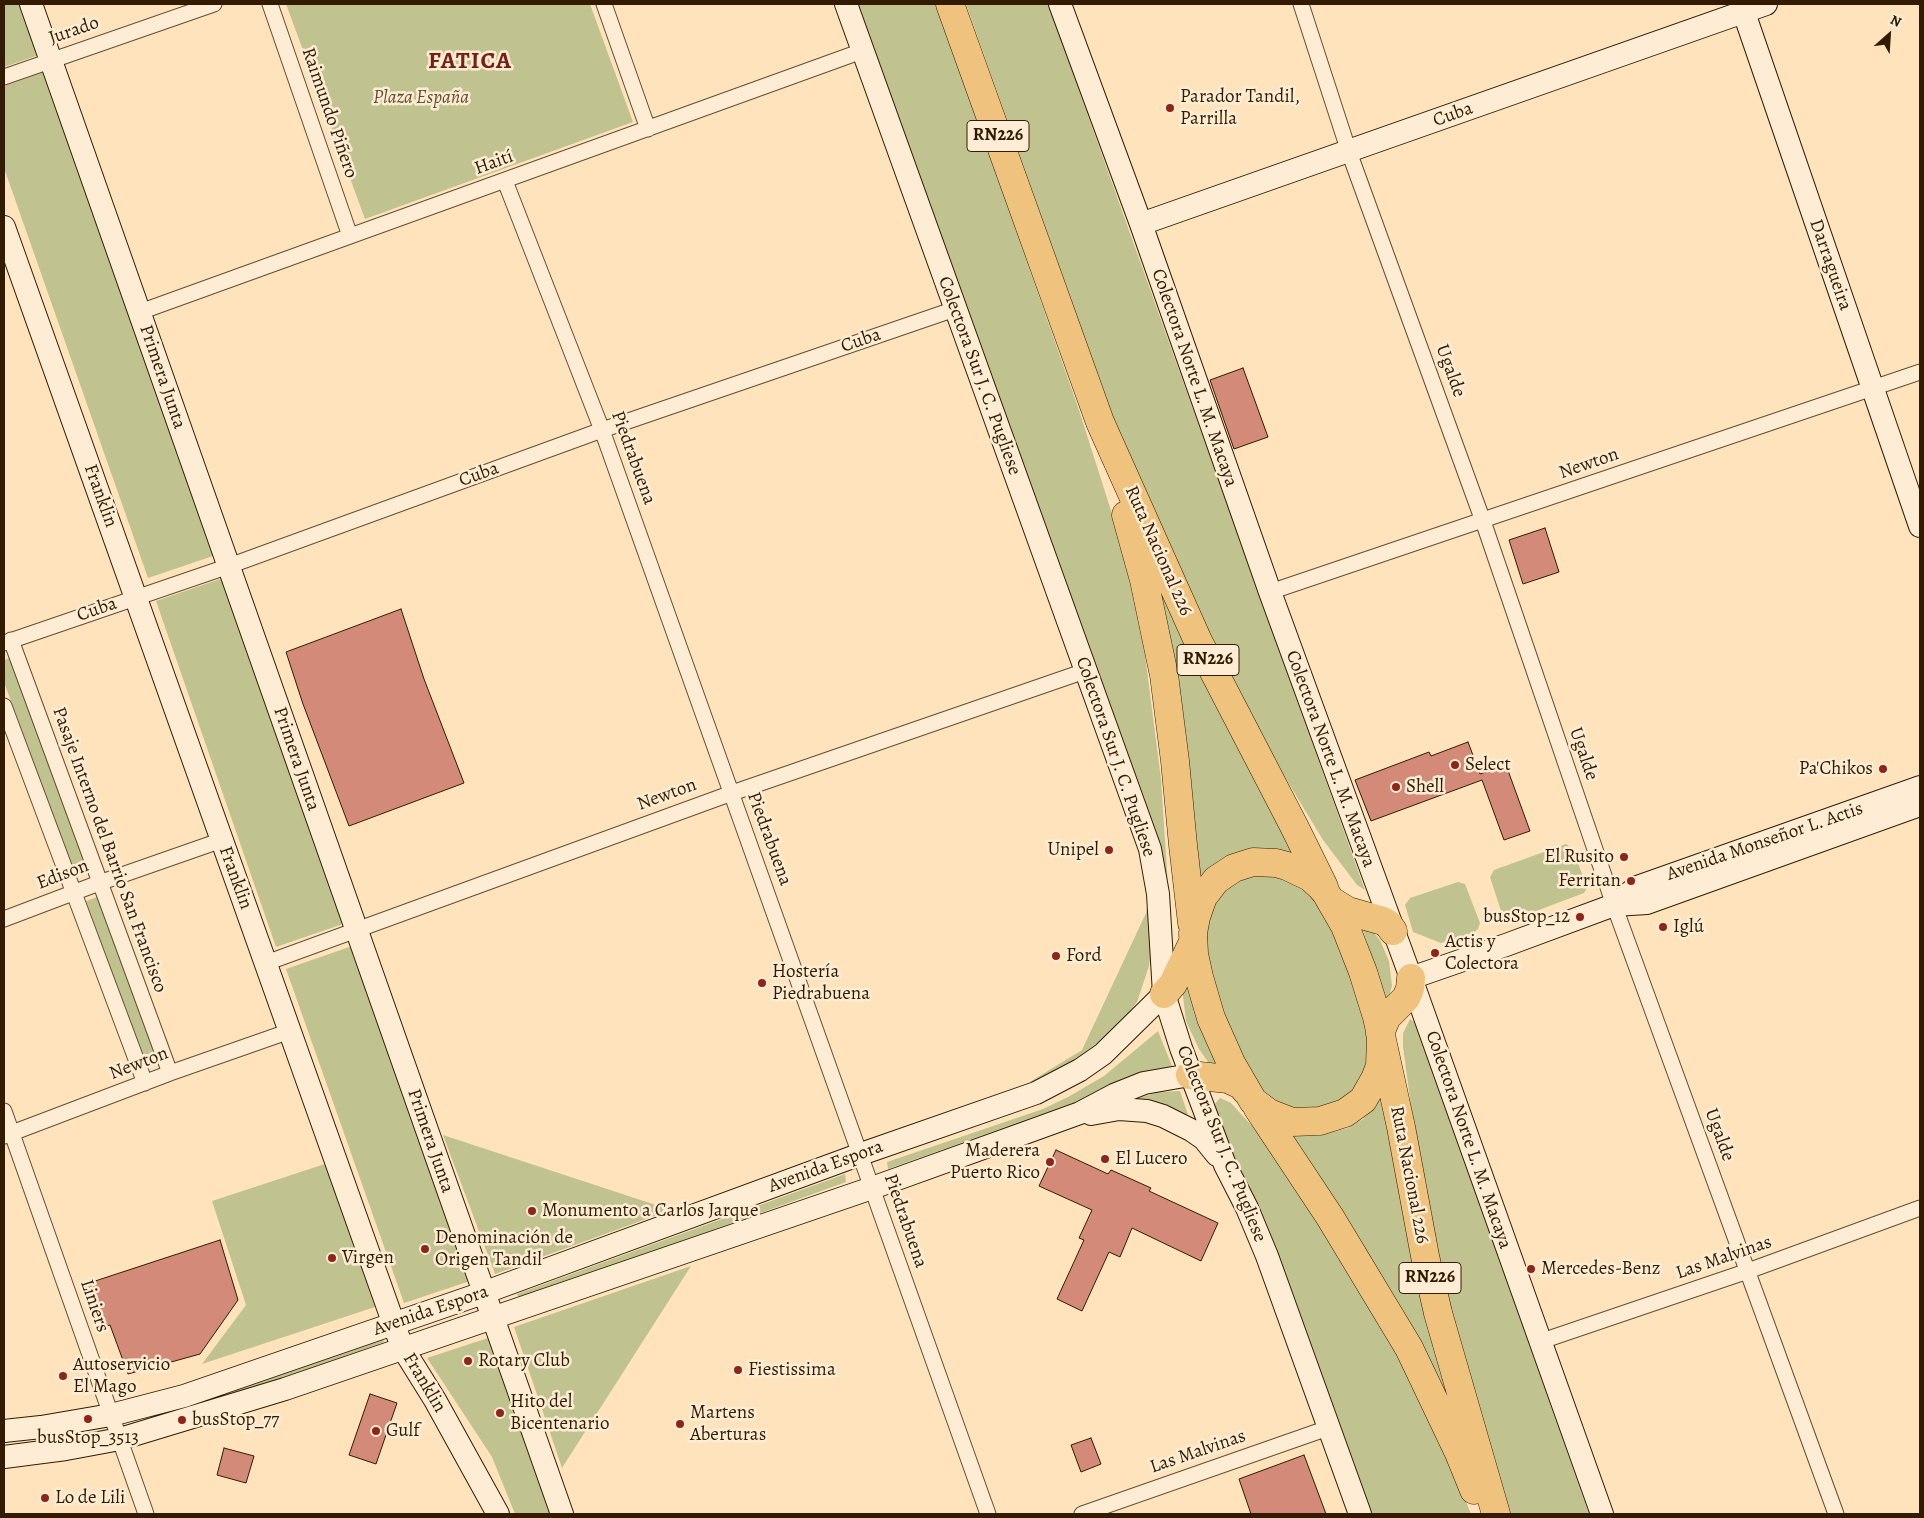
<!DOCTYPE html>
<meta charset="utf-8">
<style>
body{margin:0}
#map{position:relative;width:1924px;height:1518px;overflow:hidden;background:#fee3bd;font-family:Alegreya,serif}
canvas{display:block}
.frame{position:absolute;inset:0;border:5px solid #321b01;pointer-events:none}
.north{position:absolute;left:1864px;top:10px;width:50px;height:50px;-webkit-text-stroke:4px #feedd4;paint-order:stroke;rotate:26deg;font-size:14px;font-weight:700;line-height:20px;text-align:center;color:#321b01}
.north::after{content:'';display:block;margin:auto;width:18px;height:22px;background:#321b01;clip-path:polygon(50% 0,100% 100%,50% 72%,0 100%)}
</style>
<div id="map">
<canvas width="1924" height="1518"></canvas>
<div class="frame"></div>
<div class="north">N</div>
</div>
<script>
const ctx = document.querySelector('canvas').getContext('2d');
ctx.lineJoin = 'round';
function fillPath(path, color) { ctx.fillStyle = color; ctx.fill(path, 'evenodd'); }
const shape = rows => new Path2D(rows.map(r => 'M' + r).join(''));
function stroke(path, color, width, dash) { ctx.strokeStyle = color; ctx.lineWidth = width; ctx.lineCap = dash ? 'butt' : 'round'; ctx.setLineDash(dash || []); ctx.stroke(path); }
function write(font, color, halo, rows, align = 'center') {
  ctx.font = font + ' Alegreya,serif'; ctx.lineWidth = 5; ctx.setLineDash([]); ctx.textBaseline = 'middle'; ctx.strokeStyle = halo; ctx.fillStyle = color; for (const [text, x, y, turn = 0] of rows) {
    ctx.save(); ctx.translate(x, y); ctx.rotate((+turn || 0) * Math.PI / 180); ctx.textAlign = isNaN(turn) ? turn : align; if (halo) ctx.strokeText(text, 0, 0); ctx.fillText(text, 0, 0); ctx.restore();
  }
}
fillPath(shape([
 [4,4,20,4,39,55,4,67],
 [286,4,590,4,633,122,365,219],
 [854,4,936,4,1079,410,1121,542,1145,655,1161,779,1168,886,1164,865],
 [966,4,1048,4,1365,890,1357,885,1323,840,1277,764,1199,612,1114,420],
 [43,72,213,556,148,578,4,168,4,86],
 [1150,556,1300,856,1194,887],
 [223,578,343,924,276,947,156,601],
 [12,657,87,865,73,870,4,682,4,660],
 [1566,844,1573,849,1587,888,1584,893,1515,919,1509,919,1504,916,1501,911,1490,877,1494,870],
 [1273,873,1307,888,1348,956,1371,1048,1362,1081,1344,1101,1301,1113,1266,1097,1227,1029,1207,957,1204,930,1215,898,1241,878,1255,874],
 [1458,882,1465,884,1480,923,1478,929,1473,933,1441,943,1413,932,1405,905,1410,898],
 [100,896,158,1055,144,1060,86,901],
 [1148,902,1152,941,1149,966,1137,1002,1117,1028,1085,1052,1057,1072,1028,1083,1082,1050,1146,913],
 [1361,924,1372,931,1380,940,1389,961,1392,986,1387,1002],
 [352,946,470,1281,404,1303,286,969],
 [1185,974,1220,1072,1208,1062,1199,1049,1186,1021,1182,988],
 [1410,1019,1416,1023,1589,1514,1509,1514,1461,1361,1422,1187,1403,1047,1403,1033],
 [1158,1031,1174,1071,1078,1101,888,1169,887,1162,1043,1109,1068,1097,1104,1076],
 [1180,1091,1188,1115,1160,1105,1131,1101,1157,1092],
 [1387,1091,1467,1449,1286,1134,1318,1136,1348,1128,1363,1119],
 [1220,1098,1231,1103,1264,1139,1305,1198,1400,1354,1441,1440,1471,1514,1365,1514,1217,1116,1215,1104],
 [443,1135,671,1210,495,1274],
 [328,1163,378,1306,202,1364,246,1305,212,1201],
 [845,1174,846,1182,520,1300,517,1294],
 [691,1266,562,1468,514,1327],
 [491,1337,553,1514,515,1514,492,1457,427,1358],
 [382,1338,384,1342,220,1402,146,1422,144,1417,217,1397]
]), '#c0c390');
const building = shape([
 [1243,368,1268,437,1234,449,1210,380,1243,368],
 [1545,528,1559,572,1523,584,1509,540,1545,528],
 [401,609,424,679,464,783,349,826,303,704,286,652,401,609],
 [1468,742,1480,774,1506,765,1530,831,1504,840,1482,780,1371,821,1355,780,1429,752,1431,756,1468,742],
 [1056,1150,1108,1174,1111,1170,1151,1188,1149,1191,1218,1223,1201,1261,1132,1228,1120,1257,1109,1252,1082,1311,1057,1299,1084,1240,1079,1238,1092,1210,1039,1186,1056,1150],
 [220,1240,238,1300,200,1354,128,1374,110,1325,100,1329,86,1284,220,1240],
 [370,1394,397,1403,376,1464,349,1455,370,1394],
 [1091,1438,1101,1464,1081,1472,1071,1445,1091,1438],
 [224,1448,254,1456,246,1483,217,1475,224,1448],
 [1304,1455,1326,1514,1251,1514,1239,1479,1304,1455]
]);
fillPath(building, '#d38a78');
stroke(building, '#321b01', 1);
const street = shape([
 [270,4,350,236],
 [604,4,648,129],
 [1301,4,1349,152,1483,521,1614,905,1836,1514],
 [4,77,214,4],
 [505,181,602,430,988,1514],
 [140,312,862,51],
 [1270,592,1920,372],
 [11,640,170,1073],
 [4,643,229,566,602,430,955,309],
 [4,706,145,1083],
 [4,919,99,883,222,840],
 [266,963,732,793,1085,671],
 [4,1111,146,1514],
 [4,1136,170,1073,290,1031],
 [1539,1342,1748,1271,1920,1208],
 [1082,1514,1328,1428]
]);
const secondary = shape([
 [31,4,562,1514],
 [846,4,1150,849,1158,894,1164,994,1181,1048,1225,1165,1247,1208,1267,1256,1360,1514],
 [1060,4,1141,224,1270,592,1411,978,1602,1514],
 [1741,4,1920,526],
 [1141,224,1766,4],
 [4,227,402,1347,435,1400,498,1514],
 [1614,905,1647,903,1920,805],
 [1411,978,1506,945,1614,905,1637,887,1920,787],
 [1091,1114,1119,1109,1147,1111,1163,1116,1191,1130,1204,1139,1217,1155],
 [4,1431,41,1427,111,1415,184,1396,483,1293,861,1154,1036,1093,1080,1070,1103,1054,1164,994],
 [4,1457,66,1449,120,1439,285,1389,872,1188,1022,1134,1080,1113,1114,1095,1144,1083,1190,1075]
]);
const highway = shape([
 [950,4,1100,422,1198,641,1294,826,1324,887],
 [1126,515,1144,580,1164,675,1175,761,1183,845,1192,923],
 [1330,900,1348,911,1383,921,1388,924,1393,931],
 [1164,994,1173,984,1193,942],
 [1380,1033,1387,1017,1406,998,1410,989,1411,978],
 [1381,1037,1380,1066,1375,1079,1363,1100,1345,1113,1320,1121,1292,1122,1269,1113,1253,1101,1231,1063,1211,1018,1199,977,1194,954,1193,933,1196,917,1203,897,1216,880,1234,868,1253,862,1276,863,1287,866,1310,877,1320,886,1326,893,1345,926,1363,972,1377,1017,1401,1127,1425,1256,1438,1313,1496,1514],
 [1190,1075,1228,1079,1241,1085,1247,1092],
 [1257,1107,1330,1217,1409,1348,1459,1453,1474,1490]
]);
stroke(street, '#654d30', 17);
stroke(secondary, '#321b01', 24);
stroke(highway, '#321b01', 29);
stroke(street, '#feedd4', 15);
stroke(secondary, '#feedd4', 22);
stroke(highway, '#efc27e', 28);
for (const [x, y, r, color] of [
 [1170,108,5,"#8f2418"],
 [1455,765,5,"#8f2418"],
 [1883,769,5,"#8f2418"],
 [1396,787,5,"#8f2418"],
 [1109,850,5,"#8f2418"],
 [1624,857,5,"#8f2418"],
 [1631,881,5,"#8f2418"],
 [1580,917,5,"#8f2418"],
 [1663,927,5,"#8f2418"],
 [1435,953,5,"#8f2418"],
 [1056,956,5,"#8f2418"],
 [762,983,5,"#8f2418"],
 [1105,1159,5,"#8f2418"],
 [1050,1162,5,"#8f2418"],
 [532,1211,5,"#8f2418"],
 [425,1249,5,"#8f2418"],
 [332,1258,5,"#8f2418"],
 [1531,1269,5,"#8f2418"],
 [468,1361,5,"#8f2418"],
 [738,1370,5,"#8f2418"],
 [63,1376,5,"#8f2418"],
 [500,1413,5,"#8f2418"],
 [88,1419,5,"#8f2418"],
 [182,1420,5,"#8f2418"],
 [680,1424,5,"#8f2418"],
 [376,1431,5,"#8f2418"],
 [45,1498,5,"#8f2418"]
]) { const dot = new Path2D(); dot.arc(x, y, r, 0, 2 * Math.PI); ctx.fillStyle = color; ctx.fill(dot); stroke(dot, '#feedd4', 2); }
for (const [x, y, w] of [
 [998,136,62],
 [1208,660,62],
 [1430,1278,62]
]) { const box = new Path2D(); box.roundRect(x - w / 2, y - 15.5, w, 31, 4); ctx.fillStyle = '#feedd4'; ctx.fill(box); stroke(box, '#321b01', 1); }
write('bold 18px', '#321b01', null, [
 ["RN226",998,136],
 ["RN226",1208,660],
 ["RN226",1430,1278]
]);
write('19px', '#321b01', '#feedd4', [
 ["Jurado",74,31,-19],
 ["Raimundo Piñero",329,113,71],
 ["Cuba",1453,115,-20],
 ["Haití",494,163,-20],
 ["Darragueira",1830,265,71],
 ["Cuba",861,341,-19],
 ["Ugalde",1450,371,70],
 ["Colectora Sur J. C. Pugliese",979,376,70],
 ["Primera Junta",162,377,71],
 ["Colectora Norte L. M. Macaya",1194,378,71],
 ["Piedrabuena",633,458,70],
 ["Newton",1589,464,-19],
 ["Cuba",479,475,-20],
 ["Franklin",100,496,70],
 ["Ruta Nacional 226",1158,551,66],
 ["Cuba",97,610,-19],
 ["Ugalde",1583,754,71],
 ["Colectora Sur J. C. Pugliese",1115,757,71],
 ["Primera Junta",296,759,71],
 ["Colectora Norte L. M. Macaya",1330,759,70],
 ["Newton",667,795,-20],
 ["Piedrabuena",769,839,70],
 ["Avenida Monseñor L. Actis",1765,842,-19],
 ["Pasaje Interno del Barrio San Francisco",109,850,70],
 ["Edison",63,875,-21],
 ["Franklin",235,878,70],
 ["Newton",139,1064,-21],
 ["Ugalde",1719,1135,70],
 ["Colectora Norte L. M. Macaya",1468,1140,71],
 ["Primera Junta",430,1141,71],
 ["Colectora Sur J. C. Pugliese",1221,1144,68],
 ["Avenida Espora",826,1167,-20],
 ["Ruta Nacional 226",1409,1175,79],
 ["Piedrabuena",905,1221,71],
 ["Las Malvinas",1724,1258,-19],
 ["Liniers",94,1306,71],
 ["Avenida Espora",431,1311,-19],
 ["Franklin",424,1383,59],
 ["Las Malvinas",1198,1452,-19]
]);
write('19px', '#321b01', '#feedd4', [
 ["Parador Tandil,",1180,97],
 ["Parrilla",1180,119],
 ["Select",1465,765],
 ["Pa'Chikos",1873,769,"right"],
 ["Shell",1406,787],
 ["Unipel",1099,850,"right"],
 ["El Rusito",1614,857,"right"],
 ["Ferritan",1621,881,"right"],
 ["busStop_12",1570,917,"right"],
 ["Iglú",1673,927],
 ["Actis y",1445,942],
 ["Colectora",1445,964],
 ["Ford",1066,956],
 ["Hostería",772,972],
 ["Piedrabuena",772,994],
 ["Maderera",1040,1151,"right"],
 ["Puerto Rico",1040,1173,"right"],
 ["El Lucero",1115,1159],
 ["Monumento a Carlos Jarque",542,1211],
 ["Denominación de",435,1238],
 ["Origen Tandil",435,1260],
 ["Virgen",342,1258],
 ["Mercedes-Benz",1541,1269],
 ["Rotary Club",478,1361],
 ["Autoservicio",73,1365],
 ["El Mago",73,1387],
 ["Fiestissima",748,1370],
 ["Hito del",510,1402],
 ["Bicentenario",510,1424],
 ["Martens",690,1413],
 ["Aberturas",690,1435],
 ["busStop_77",192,1420],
 ["Gulf",386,1431],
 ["busStop_3513",88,1438,"center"],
 ["Lo de Lili",55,1498]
], 'left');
write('italic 19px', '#5d4d2c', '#feedd4', [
 ["Plaza España",421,98]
]);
ctx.letterSpacing = '1px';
write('bold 24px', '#7a1f14', '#feedd4', [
 ["FATICA",470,62]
]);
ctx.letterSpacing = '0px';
</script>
